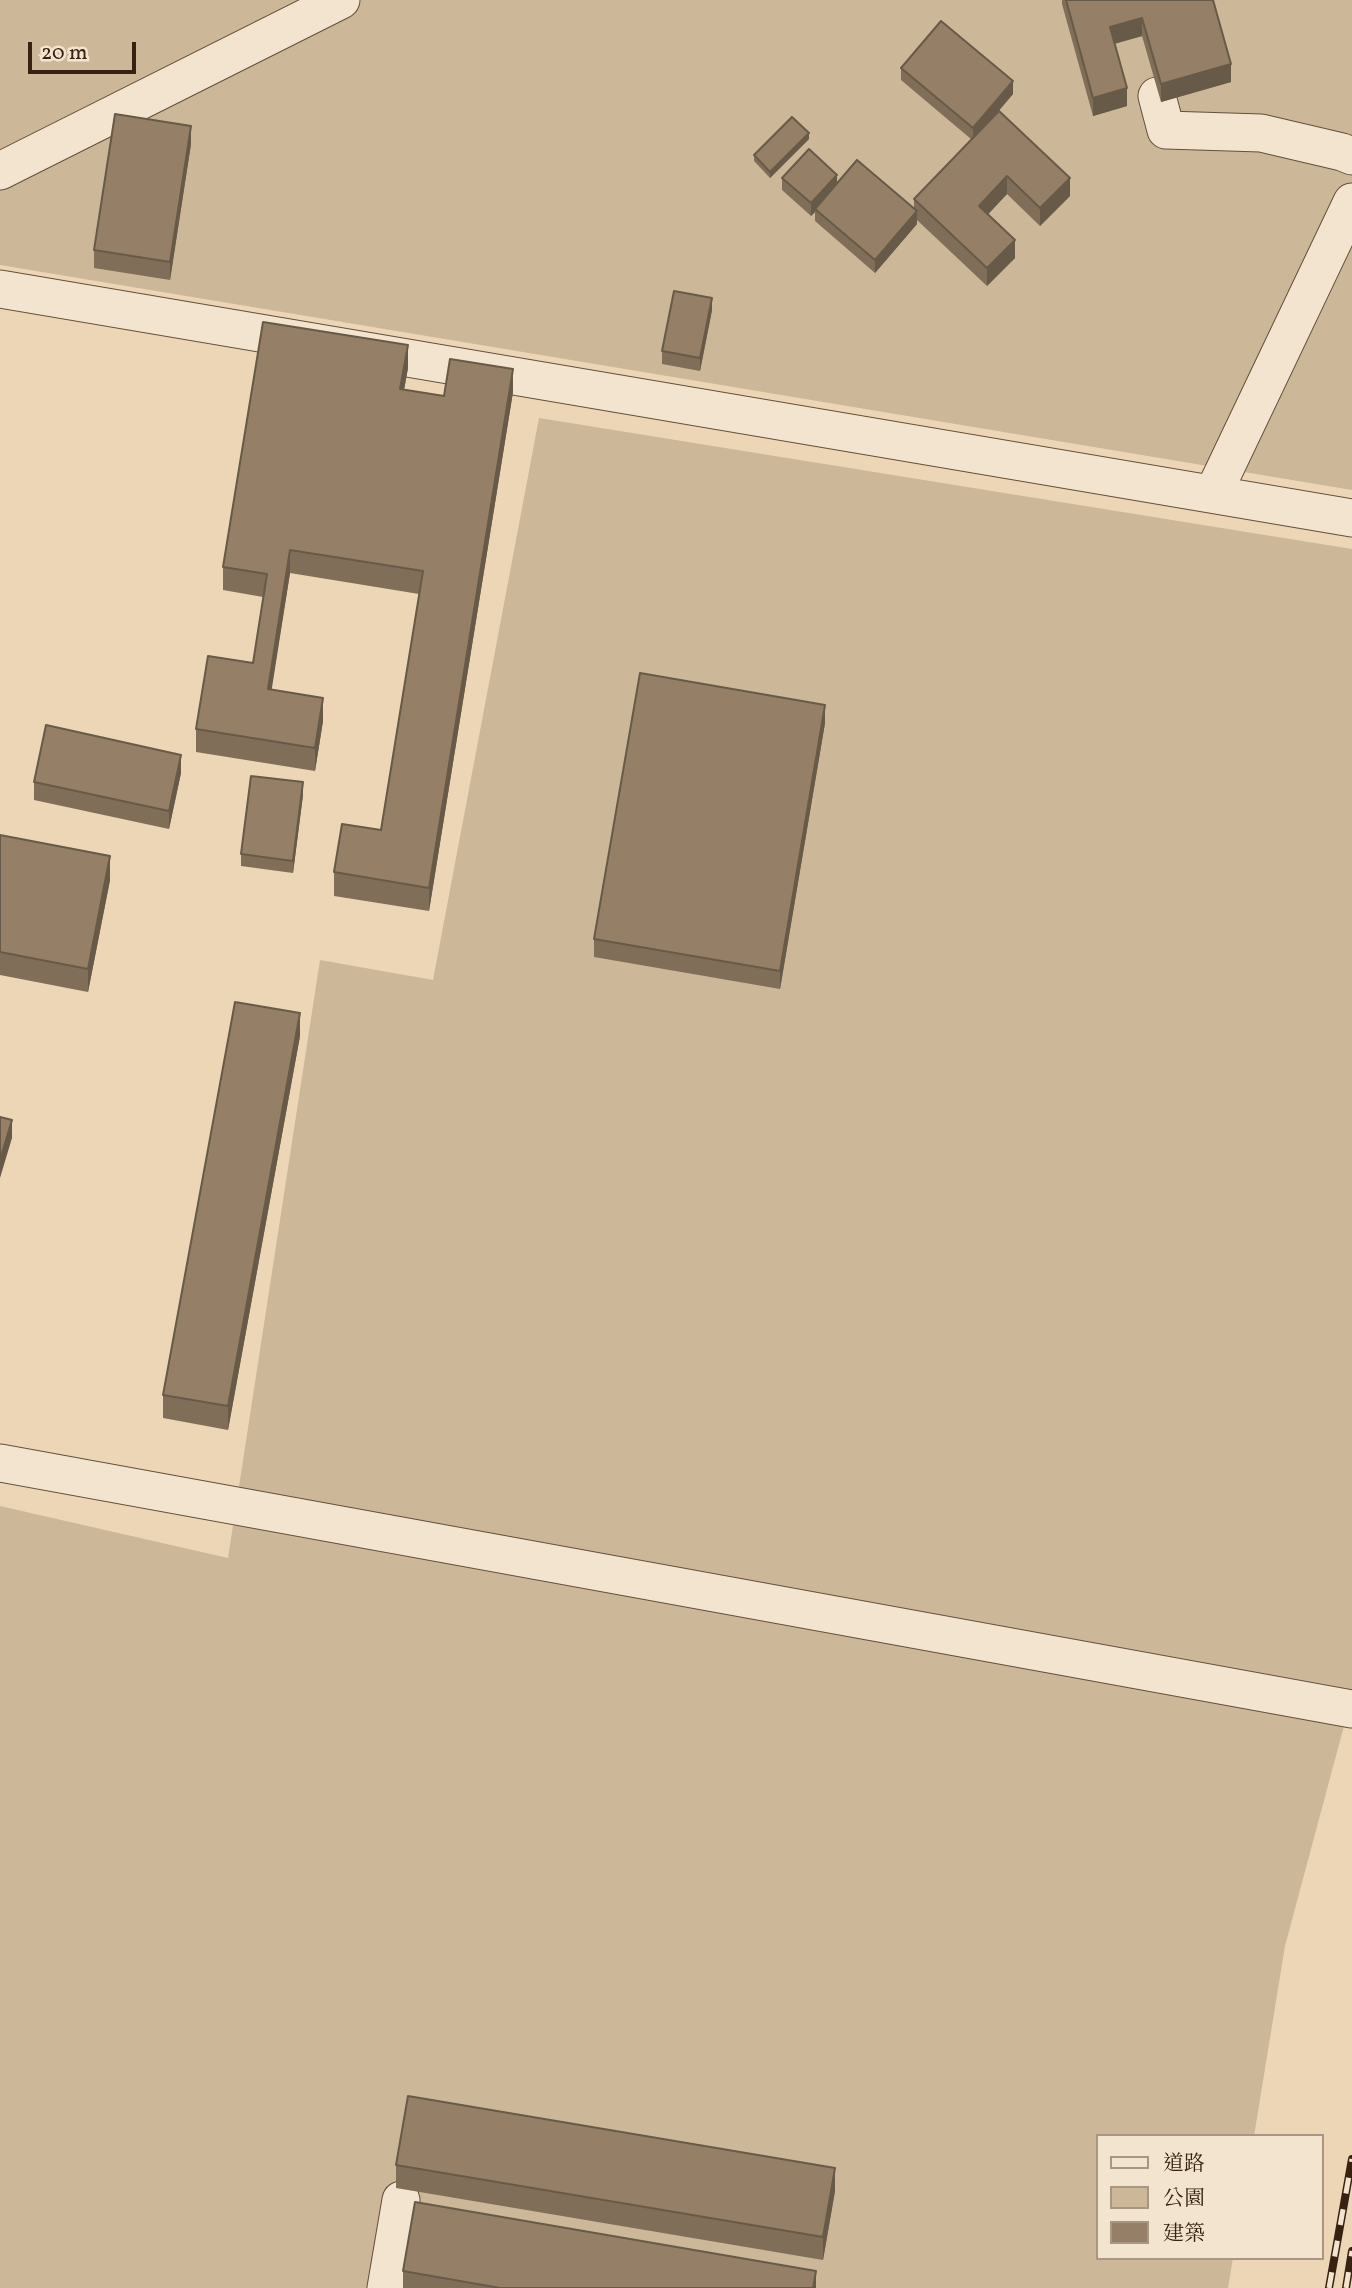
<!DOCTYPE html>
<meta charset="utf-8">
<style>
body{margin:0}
#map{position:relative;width:1352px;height:2288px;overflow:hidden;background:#ecd6b5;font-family:Vollkorn,"Noto Serif TC",serif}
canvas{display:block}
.legend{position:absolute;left:1096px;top:2134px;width:228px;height:126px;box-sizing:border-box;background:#f3e4cf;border:2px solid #a89683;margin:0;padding:9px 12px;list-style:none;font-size:21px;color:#372212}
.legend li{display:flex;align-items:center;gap:14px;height:35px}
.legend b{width:35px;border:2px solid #a89683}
.scale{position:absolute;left:28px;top:42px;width:108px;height:32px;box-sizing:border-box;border:4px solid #372212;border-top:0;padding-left:9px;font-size:21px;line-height:24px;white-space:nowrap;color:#372212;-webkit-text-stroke:5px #f3e4cf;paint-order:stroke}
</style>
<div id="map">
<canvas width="1352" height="2288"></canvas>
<ul class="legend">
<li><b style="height:9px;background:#f3e4cf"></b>道路</li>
<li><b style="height:19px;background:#cdb799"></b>公園</li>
<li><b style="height:19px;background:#958067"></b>建築</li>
</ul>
<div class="scale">20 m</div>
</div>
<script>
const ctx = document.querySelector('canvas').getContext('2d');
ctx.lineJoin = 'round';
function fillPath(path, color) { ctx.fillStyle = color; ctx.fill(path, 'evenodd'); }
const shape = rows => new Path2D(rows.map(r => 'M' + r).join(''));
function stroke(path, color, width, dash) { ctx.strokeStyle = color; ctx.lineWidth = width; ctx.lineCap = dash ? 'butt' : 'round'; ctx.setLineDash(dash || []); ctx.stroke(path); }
fillPath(shape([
 [0,0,1352,0,1352,490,0,265],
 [539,418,1352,549,1352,1696,1285,1946,1254,2136,1098,2136,1098,2258,1233,2258,1228,2288,0,2288,0,1506,228,1558,320,960,433,980]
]), '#cdb799');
const minor = shape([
 [1157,96,1166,130,1261,133,1342,152,1352,156],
 [0,171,341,0],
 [0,289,1352,518],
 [1213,494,1352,202],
 [0,1463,1352,1709],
 [386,2288,401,2200]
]);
stroke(minor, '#644f3b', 39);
stroke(minor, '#f3e4cf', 37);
const rail = shape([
 [1329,2288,1352,2159],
 [1346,2288,1352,2251]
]);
stroke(rail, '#372212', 8);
stroke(rail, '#f3e4cf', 5, [16]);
fillPath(shape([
 [1062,0,1213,0,1231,82,1161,102,1142,36,1114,44,1127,106,1093,116,1062,4],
 [901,68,1013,94,995,115,1070,196,1040,226,1007,194,988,214,1015,258,987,286,917,220,917,224,875,273,815,221,815,212,811,216,782,190,782,178,837,183,914,208,914,199,971,139,901,80],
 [809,139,770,178,754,161,754,155],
 [191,144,170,280,94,268,94,250],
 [712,310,700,371,662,364,662,351],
 [408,368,404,390,444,396,513,392,429,911,334,896,334,872,381,830,419,594,290,573,271,690,323,721,315,771,196,752,196,729,253,663,263,597,223,590,223,567],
 [825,723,780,989,594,957,594,939],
 [181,773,169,829,34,800,34,782],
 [303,795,293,873,241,866,241,854],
 [0,835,110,880,88,992,0,975],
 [300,1036,228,1430,163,1418,163,1395],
 [396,2165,835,2191,823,2260,396,2188],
 [403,2271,816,2288,401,2288,403,2288]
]), '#806e59');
fillPath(shape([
 [1142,18,1142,36,1110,45,1110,27],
 [1231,64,1231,82,1161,102,1161,84],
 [1013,81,1013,94,973,141,973,128],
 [1127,88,1127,106,1093,116,1093,98],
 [191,126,191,144,170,280,170,262],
 [809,133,809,139,770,178,770,172],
 [837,175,837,187,815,209,815,212,811,216,811,203],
 [1007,176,1007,194,979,224,979,206],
 [1070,178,1070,196,1040,226,1040,208],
 [917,211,917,224,875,273,875,260],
 [1015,240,1015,258,987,286,987,268],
 [712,298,712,310,700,371,700,358],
 [408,345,408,368,400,412,400,389],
 [513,369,513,392,429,911,429,888],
 [290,550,290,573,268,713,268,689],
 [323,698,323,721,315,771,315,748],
 [825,705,825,723,780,989,780,971],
 [181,755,181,773,169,829,169,811],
 [303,782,303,795,293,873,293,861],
 [110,856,110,880,88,992,88,969],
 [300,1013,300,1036,228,1430,228,1406],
 [12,1120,12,1138,0,1178,0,1160],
 [835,2168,835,2191,823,2260,823,2237],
 [816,2271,816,2288,813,2288]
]), '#685a48');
const building = shape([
 [1066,0,1213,0,1231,64,1161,84,1142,18,1110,27,1127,88,1093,98,1066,0],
 [941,21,1013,81,973,128,901,68,941,21],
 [999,111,1070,178,1040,208,1007,176,979,206,1015,240,987,268,914,199,999,111],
 [115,114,191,126,170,262,94,250,115,114],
 [792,117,809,133,770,172,754,155,792,117],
 [809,149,837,175,811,203,782,178,809,149],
 [857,160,917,211,875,260,815,209,857,160],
 [674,291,712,298,700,358,662,351,674,291],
 [263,322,408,345,400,389,444,396,450,359,513,369,429,888,334,872,342,824,381,830,423,571,290,550,268,689,323,698,315,748,196,729,208,656,253,663,267,574,223,567,263,322],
 [640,673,825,705,780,971,594,939,640,673],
 [46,725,181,755,169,811,34,782,46,725],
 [251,776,303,782,293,861,241,854,251,776],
 [0,835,110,856,88,969,0,952,0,835],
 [235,1002,300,1013,228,1406,163,1395,235,1002],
 [0,1117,12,1120,0,1160,0,1117],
 [408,2096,835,2168,823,2237,396,2165,408,2096],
 [415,2202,816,2271,813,2288,500,2288,403,2271,415,2202]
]);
fillPath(building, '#958067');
stroke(building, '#685a48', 2);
</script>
